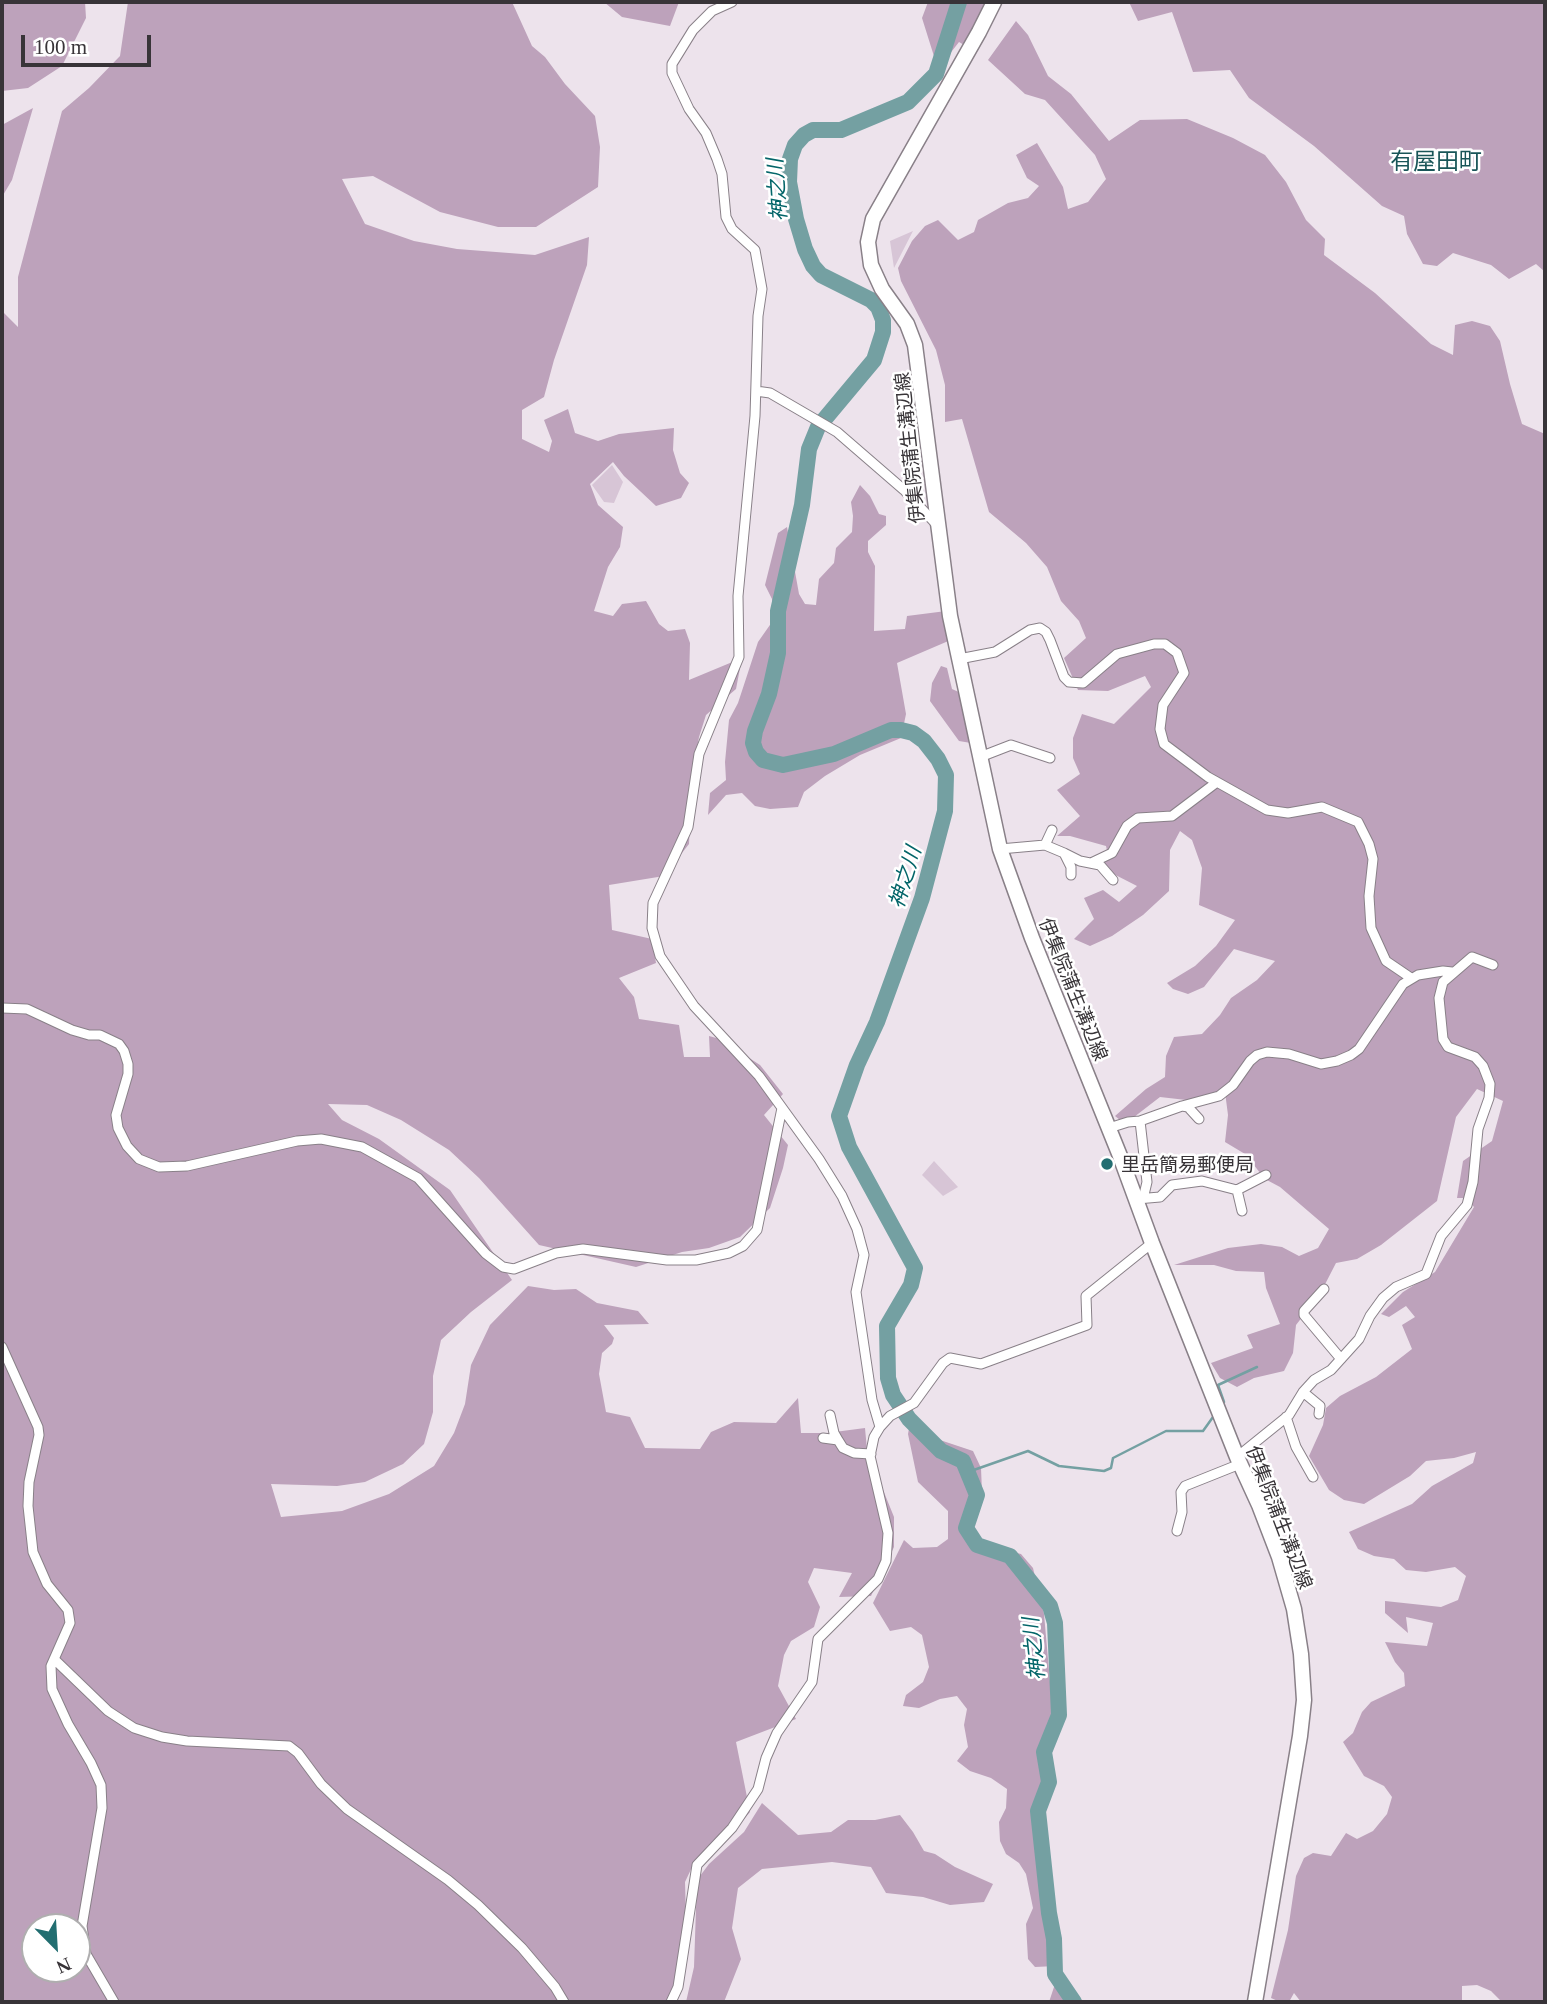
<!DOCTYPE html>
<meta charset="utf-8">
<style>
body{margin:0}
#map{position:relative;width:1547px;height:2004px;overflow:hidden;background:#ede3ec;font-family:Georgia,serif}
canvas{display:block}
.frame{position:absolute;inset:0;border:4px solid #383438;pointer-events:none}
.north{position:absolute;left:21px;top:1913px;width:70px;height:70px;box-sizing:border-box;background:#fff;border:2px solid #afaeaf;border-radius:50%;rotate:156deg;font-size:19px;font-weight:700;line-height:28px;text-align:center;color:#383438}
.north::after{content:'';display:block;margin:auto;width:24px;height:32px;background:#226e71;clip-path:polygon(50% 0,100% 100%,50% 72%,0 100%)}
.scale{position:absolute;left:21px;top:35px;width:130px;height:32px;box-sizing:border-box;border:4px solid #383438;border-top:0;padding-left:9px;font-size:21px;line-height:24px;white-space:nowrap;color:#383438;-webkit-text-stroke:5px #fff;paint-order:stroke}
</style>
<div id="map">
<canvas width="1547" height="2004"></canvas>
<div class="frame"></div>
<div class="north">N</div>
<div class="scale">100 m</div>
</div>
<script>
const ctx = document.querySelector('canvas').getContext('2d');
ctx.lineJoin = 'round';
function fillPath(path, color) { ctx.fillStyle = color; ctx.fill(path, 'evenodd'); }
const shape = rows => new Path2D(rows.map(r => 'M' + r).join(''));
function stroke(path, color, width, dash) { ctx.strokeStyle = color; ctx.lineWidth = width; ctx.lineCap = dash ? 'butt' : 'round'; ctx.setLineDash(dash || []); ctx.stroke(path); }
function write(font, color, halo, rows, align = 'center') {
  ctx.font = font + ' Georgia,"Noto Sans JP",serif'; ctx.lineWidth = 5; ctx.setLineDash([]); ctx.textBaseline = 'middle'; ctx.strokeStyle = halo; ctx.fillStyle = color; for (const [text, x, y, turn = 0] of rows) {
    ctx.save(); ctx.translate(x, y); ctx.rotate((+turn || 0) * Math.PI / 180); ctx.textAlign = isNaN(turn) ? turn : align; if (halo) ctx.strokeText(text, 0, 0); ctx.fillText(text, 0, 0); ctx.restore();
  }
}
fillPath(shape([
 [913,231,894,268,890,241],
 [612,465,623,482,614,503,604,502,592,485],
 [934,1161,958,1187,943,1196,922,1175]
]), '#d7c5d6');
fillPath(shape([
 [2,2,85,2,86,18,62,66,28,88,2,91],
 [128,2,512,2,532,46,545,57,565,84,595,116,600,147,598,187,536,227,498,227,440,212,373,176,342,179,365,224,414,241,457,249,535,255,589,237,587,265,554,360,544,397,522,410,522,439,549,452,552,441,544,420,568,409,575,433,598,441,619,434,674,428,673,450,680,473,689,483,681,498,656,506,624,476,613,462,590,484,598,505,623,527,620,547,608,567,594,611,613,616,622,604,646,601,659,624,668,631,685,629,690,643,689,680,742,658,736,689,706,715,699,737,692,777,689,844,664,876,609,885,612,930,652,939,656,963,619,978,634,997,639,1019,679,1025,684,1057,710,1057,709,1036,720,1039,760,1065,783,1094,764,1115,788,1145,783,1168,770,1208,740,1237,709,1248,682,1252,636,1267,539,1245,479,1178,449,1150,401,1120,367,1105,328,1104,342,1120,379,1139,450,1190,512,1280,471,1312,441,1340,433,1376,433,1412,424,1444,403,1464,365,1482,337,1486,271,1484,281,1517,342,1511,389,1494,434,1466,454,1433,465,1404,471,1365,490,1325,528,1286,554,1290,576,1289,597,1303,638,1311,649,1324,604,1325,614,1338,612,1344,602,1353,599,1374,606,1412,630,1417,645,1448,700,1449,711,1432,734,1422,776,1423,798,1398,801,1433,827,1433,865,1428,867,1450,894,1517,894,1547,871,1596,839,1597,852,1573,814,1568,808,1582,820,1607,814,1627,791,1641,784,1655,778,1686,796,1719,736,1742,750,1812,723,1844,693,1865,685,1882,687,1952,675,2002,2,2002,2,307,4,313,18,327,18,277,62,111,89,88,120,56],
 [35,1927,77,1927,77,1969,35,1969],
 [604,2,679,2,670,26,622,17],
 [928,2,1000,2,976,52,959,42,938,69,922,18],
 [1129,2,1545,2,1545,272,1536,264,1509,279,1491,265,1453,253,1437,266,1423,264,1407,234,1404,216,1382,206,1314,146,1249,98,1230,70,1193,72,1172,12,1138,21],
 [1016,21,1028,35,1048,76,1071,94,1109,141,1140,120,1187,119,1233,138,1265,155,1286,182,1306,220,1325,239,1324,255,1375,293,1431,344,1453,355,1455,325,1472,321,1490,326,1500,341,1510,384,1522,424,1545,434,1545,2002,1502,2002,1491,1991,1477,1985,1462,1986,1462,2001,1441,2002,1301,2002,1294,1993,1289,2002,1280,2002,1271,1998,1288,1930,1296,1876,1304,1858,1313,1853,1331,1856,1346,1833,1357,1839,1373,1831,1387,1814,1392,1797,1384,1786,1364,1776,1343,1742,1353,1733,1362,1712,1371,1702,1405,1686,1404,1673,1395,1662,1385,1642,1427,1646,1433,1623,1406,1617,1408,1633,1385,1613,1385,1601,1441,1607,1458,1600,1466,1576,1455,1567,1426,1572,1406,1570,1394,1559,1374,1556,1358,1549,1349,1532,1412,1504,1432,1486,1473,1463,1476,1452,1454,1458,1426,1461,1410,1476,1364,1504,1344,1500,1329,1490,1309,1456,1323,1425,1326,1408,1340,1396,1376,1377,1412,1349,1402,1325,1415,1317,1406,1306,1389,1317,1381,1314,1403,1292,1435,1272,1474,1207,1466,1198,1457,1198,1463,1161,1492,1141,1503,1101,1477,1089,1456,1117,1437,1201,1381,1245,1357,1259,1336,1263,1320,1294,1296,1325,1293,1353,1284,1371,1254,1378,1237,1387,1220,1378,1211,1363,1253,1348,1247,1335,1280,1324,1266,1288,1264,1272,1236,1271,1214,1265,1174,1265,1228,1248,1261,1244,1282,1247,1299,1256,1318,1248,1329,1229,1280,1187,1265,1179,1245,1154,1225,1142,1228,1115,1225,1092,1195,1101,1160,1097,1125,1124,1115,1116,1146,1089,1165,1077,1166,1056,1174,1037,1202,1034,1220,1015,1231,998,1257,980,1275,961,1234,949,1204,987,1188,994,1173,989,1167,983,1195,966,1216,946,1235,920,1199,905,1202,868,1192,840,1180,831,1170,850,1169,891,1143,915,1112,936,1090,946,1074,939,1094,919,1084,898,1103,890,1119,902,1137,886,1094,864,1108,855,1106,846,1070,836,1057,836,1080,816,1057,790,1080,774,1073,758,1073,738,1082,714,1114,724,1151,687,1145,676,1108,691,1078,690,1064,658,1086,638,1079,621,1061,601,1047,567,1026,543,989,512,962,419,945,422,945,385,936,350,901,281,898,268,912,241,925,226,938,220,958,240,974,232,978,220,1008,203,1028,198,1039,186,1027,178,1016,155,1037,143,1063,187,1068,209,1088,202,1106,179,1095,155,1045,100,1025,94,988,60],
 [33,108,12,180,2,197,2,125],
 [860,485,870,496,879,514,886,516,886,525,868,541,868,552,875,566,874,631,905,629,907,616,954,610,960,636,897,663,906,714,901,738,860,755,825,776,804,792,798,807,770,809,755,806,742,793,726,795,708,815,710,793,726,780,725,762,729,720,738,703,758,642,772,622,772,599,765,585,778,533,787,527,799,594,805,604,816,605,819,579,834,563,836,548,852,532,853,516,851,502],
 [941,666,947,668,952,689,974,699,983,745,959,741,930,701,932,683],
 [911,1418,937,1439,973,1451,981,1468,982,1492,969,1510,968,1524,988,1546,1021,1554,1033,1568,1044,1614,1051,1693,1051,1716,1041,1754,1045,1914,1056,1966,1035,1967,1028,1959,1026,1924,1033,1908,1026,1874,1019,1863,1006,1854,1000,1841,999,1822,1006,1808,1007,1789,991,1778,970,1771,957,1761,968,1747,964,1725,967,1709,957,1696,940,1699,919,1708,903,1706,906,1695,923,1682,929,1667,922,1635,911,1627,890,1631,873,1603,904,1540,913,1548,937,1547,948,1539,948,1511,918,1482,908,1434],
 [762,1803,798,1835,831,1832,848,1820,875,1820,900,1815,913,1832,924,1851,935,1854,955,1867,993,1884,984,1902,950,1905,923,1897,886,1893,871,1867,832,1862,762,1869,738,1888,732,1928,741,1959,724,2002,686,2002,694,1967,697,1880,709,1864,744,1832],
 [1062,1980,1075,1998,1079,2002,1049,2002,1055,1984]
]), '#bda2bb');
stroke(shape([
 [1224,1402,1218,1385,1257,1367],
 [968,1472,1028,1451,1059,1466,1104,1471,1111,1468,1113,1458,1166,1431,1203,1431,1213,1417]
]), '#74a0a2', 2.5);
stroke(shape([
 [959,2,936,74,908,102,841,130,813,130,804,135,795,145,790,159,789,182,796,219,805,249,813,266,821,275,871,300,878,307,883,320,883,332,874,360,818,427,809,449,802,505,778,611,778,653,769,694,755,731,753,743,756,752,763,760,783,765,834,754,891,730,901,730,913,733,924,741,938,759,946,775,945,811,922,898,877,1022,857,1065,839,1116,849,1147,915,1268,911,1285,887,1326,888,1378,893,1395,909,1419,941,1451,963,1461,977,1495,966,1528,977,1545,1010,1556,1050,1606,1055,1623,1059,1715,1044,1752,1049,1782,1038,1811,1049,1913,1054,1939,1055,1974,1074,2002]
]), '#74a0a2', 16);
const minor = shape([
 [732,2,712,11,693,30,672,64,672,73,689,109,706,133,717,159,722,174,726,217,732,229,755,250,762,289,758,316,755,416,738,596,739,657,699,754,688,827,653,903,652,928,660,956,694,1006,759,1076,819,1159,842,1196,857,1229,864,1255,856,1292,872,1400,880,1427],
 [756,391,770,393,837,432,904,490,937,525],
 [959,659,995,652,1030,630,1040,628,1046,632,1050,640,1064,677,1069,682,1083,683,1117,654,1154,644,1165,644,1177,653,1184,673,1163,705,1160,729,1164,744,1208,777,1267,810,1288,813,1322,807,1358,822,1369,844,1373,859,1369,896,1371,928,1386,961,1411,978],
 [980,757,1011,745,1050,758],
 [1045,845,1052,830],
 [1000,849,1045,845,1064,853,1071,867,1071,875],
 [1064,853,1080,861,1100,865,1113,880],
 [1091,863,1112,853,1127,826,1138,818,1172,816,1217,782],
 [2,1008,27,1009,72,1030,89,1035,100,1035,119,1044,124,1051,128,1064,128,1074,116,1115,118,1128,127,1146,139,1159,159,1167,187,1166,297,1141,321,1139,362,1147,418,1178,486,1254,503,1267,514,1269,556,1253,583,1249,667,1260,696,1260,729,1253,743,1246,757,1230,782,1108],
 [1182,1106,1219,1096,1233,1085,1250,1061,1257,1055,1267,1052,1289,1054,1321,1064,1337,1061,1351,1055,1359,1049,1403,984,1418,975,1443,971,1452,972],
 [1140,1121,1182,1106,1188,1107,1199,1119],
 [1109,1128,1128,1122,1140,1121,1147,1182,1143,1199],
 [1237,1190,1242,1211],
 [1137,1199,1160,1197,1172,1185,1202,1181,1237,1190,1266,1175],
 [1324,1289,1304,1311,1304,1315,1341,1359],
 [2,1347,38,1427,39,1435,29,1482,28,1506,33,1552,47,1584,68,1610,70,1623,51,1666,52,1689,68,1724,91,1763,101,1785,102,1808,82,1926,86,1954,114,2002],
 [1303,1392,1320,1406,1319,1414],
 [830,1415,834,1433,838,1440],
 [1286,1417,1296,1447,1313,1477],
 [823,1438,838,1440,843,1448,854,1453,871,1454],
 [1237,1457,1289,1415,1303,1392,1314,1380,1331,1370,1359,1339,1370,1316,1383,1298,1396,1287,1426,1274,1441,1236,1467,1205,1473,1182,1478,1129,1489,1098,1490,1084,1483,1066,1475,1057,1448,1047,1443,1039,1439,998,1443,982,1472,957,1493,965],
 [1177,1531,1182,1512,1181,1492,1185,1486,1240,1464],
 [54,1659,108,1711,134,1728,162,1737,187,1741,289,1746,298,1753,321,1784,347,1809,448,1880,478,1905,522,1948,555,1987,564,2002],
 [671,2002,678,1987,697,1865,732,1828,758,1789,766,1758,777,1733,812,1682,818,1639,878,1579,886,1561,888,1533,870,1456,874,1437,880,1427,890,1416,914,1403,943,1363,950,1358,981,1364,1087,1325,1086,1296,1152,1243]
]);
const primary = shape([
 [994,2,979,32,873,219,868,242,871,265,882,289,907,324,915,345,950,616,1000,849,1032,938,1120,1156,1152,1243,1237,1457,1259,1505,1279,1557,1294,1609,1301,1654,1304,1700,1300,1736,1255,2002]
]);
stroke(minor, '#898088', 11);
stroke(primary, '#898088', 17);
stroke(minor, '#fff', 9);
stroke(primary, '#fff', 14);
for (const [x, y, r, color] of [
 [1107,1164,7,"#226e71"]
]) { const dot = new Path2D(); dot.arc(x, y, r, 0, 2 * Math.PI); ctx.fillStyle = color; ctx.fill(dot); stroke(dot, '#fff', 2.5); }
write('19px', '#383438', '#fff', [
 ["伊集院蒲生溝辺線",909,448,-96],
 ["伊集院蒲生溝辺線",1074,989,68],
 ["伊集院蒲生溝辺線",1280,1517,69]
]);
write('19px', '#383438', '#fff', [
 ["里岳簡易郵便局",1121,1164]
], 'left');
write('italic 21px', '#036569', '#fff', [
 ["神之川",776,190,-94],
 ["神之川",904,877,-73],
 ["神之川",1033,1649,-96]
]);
write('23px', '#195558', '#fff', [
 ["有屋田町",1436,160]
]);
</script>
